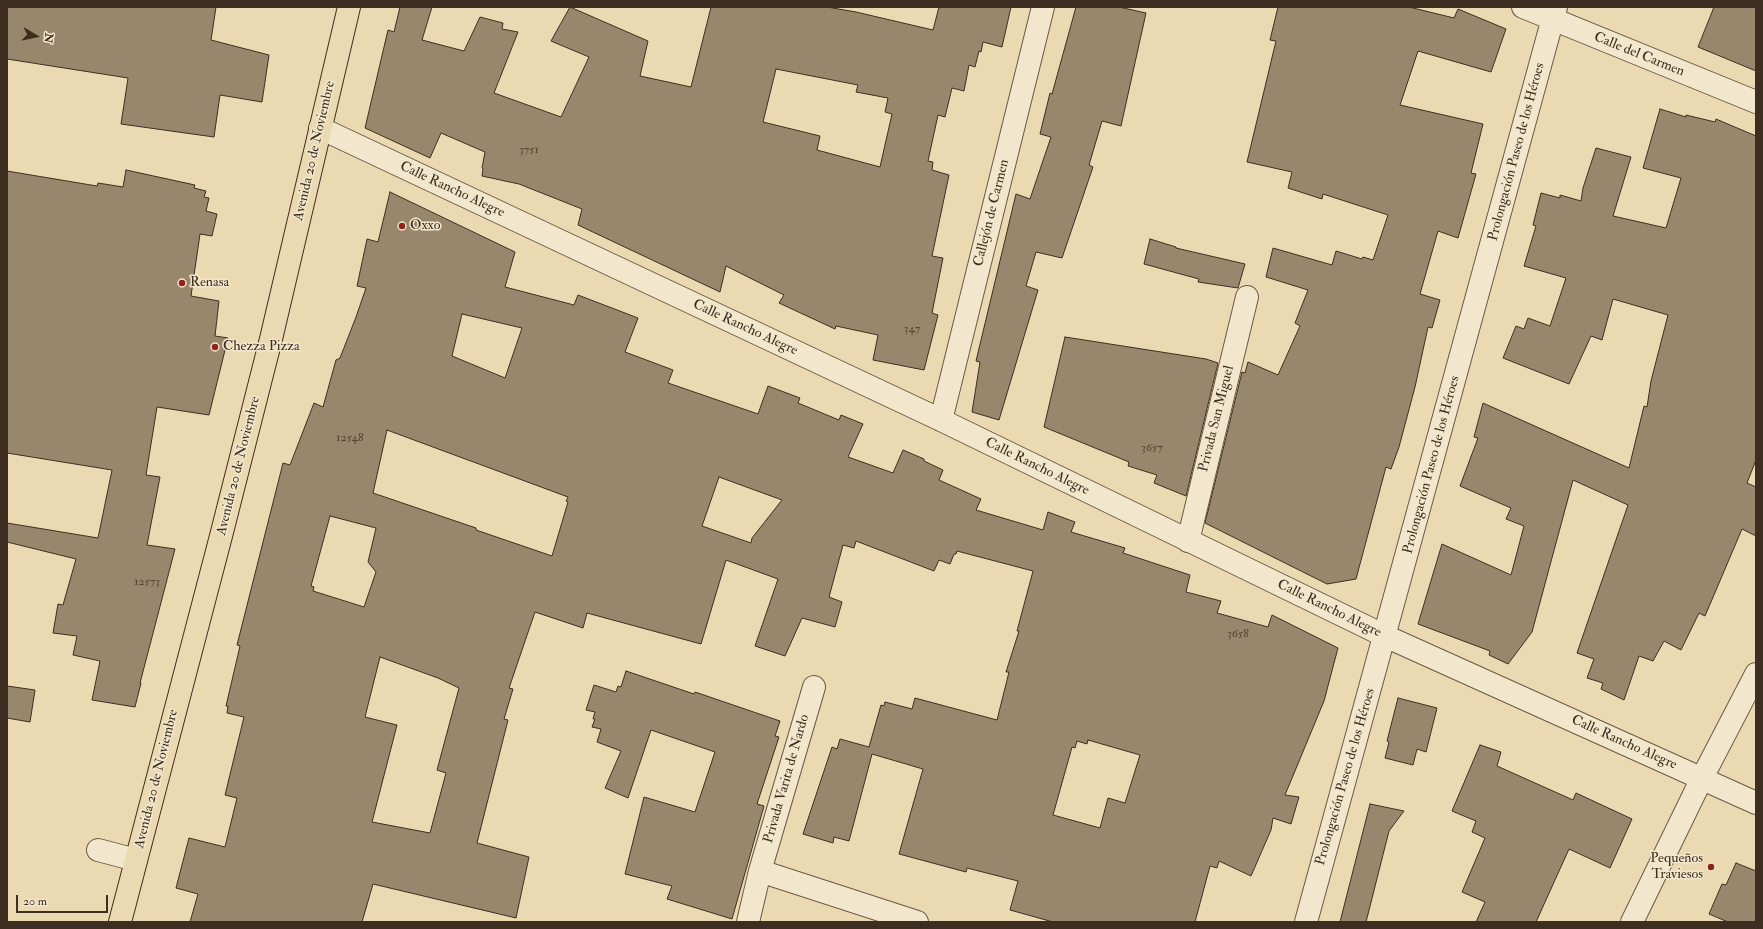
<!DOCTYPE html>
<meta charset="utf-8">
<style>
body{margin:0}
#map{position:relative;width:1763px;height:929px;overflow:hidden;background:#ebdab1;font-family:"IM FELL Double Pica",serif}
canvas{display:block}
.frame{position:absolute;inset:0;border:8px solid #3e2e21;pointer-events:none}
.north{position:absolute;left:16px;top:16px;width:40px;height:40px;-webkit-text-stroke:3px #f2e7cc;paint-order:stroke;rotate:99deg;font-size:11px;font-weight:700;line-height:16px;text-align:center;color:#3e2e21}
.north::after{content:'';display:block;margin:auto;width:14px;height:18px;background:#3e2e21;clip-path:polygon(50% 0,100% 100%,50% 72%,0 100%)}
.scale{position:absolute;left:16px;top:895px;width:92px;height:18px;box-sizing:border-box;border:2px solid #3e2e21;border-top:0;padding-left:5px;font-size:12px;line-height:14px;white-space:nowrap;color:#3e2e21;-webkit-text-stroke:3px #f2e7cc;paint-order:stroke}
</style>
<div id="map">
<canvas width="1763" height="929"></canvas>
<div class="frame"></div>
<div class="north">N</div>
<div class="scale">20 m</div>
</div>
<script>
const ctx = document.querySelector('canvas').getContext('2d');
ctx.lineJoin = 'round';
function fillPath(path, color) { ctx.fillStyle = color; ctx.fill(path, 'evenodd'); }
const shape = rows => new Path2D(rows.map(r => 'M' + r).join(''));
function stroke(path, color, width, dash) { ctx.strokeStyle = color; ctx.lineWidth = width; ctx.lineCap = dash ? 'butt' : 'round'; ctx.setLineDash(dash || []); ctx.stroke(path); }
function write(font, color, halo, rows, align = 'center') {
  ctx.font = font + ' "IM FELL Double Pica",serif'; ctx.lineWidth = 3; ctx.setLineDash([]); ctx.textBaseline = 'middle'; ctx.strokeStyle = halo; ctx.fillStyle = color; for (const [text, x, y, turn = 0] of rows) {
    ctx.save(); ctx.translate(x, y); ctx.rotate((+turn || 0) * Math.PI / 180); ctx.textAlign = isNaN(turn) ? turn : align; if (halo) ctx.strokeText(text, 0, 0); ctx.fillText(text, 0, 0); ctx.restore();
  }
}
const building = shape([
 [7,7,216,7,211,40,269,55,262,102,220,95,214,137,121,124,128,78,7,59,7,7],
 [400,7,432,7,422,40,464,51,480,17,503,23,502,29,518,32,494,93,561,117,589,57,551,41,570,7,648,41,640,76,691,87,711,7,827,7,856,12,933,30,939,7,1011,7,1002,47,983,42,981,52,979,51,975,67,969,65,964,91,952,88,945,117,938,115,928,161,933,162,932,170,949,175,932,256,943,258,932,313,938,315,924,370,873,360,878,335,836,326,835,329,779,303,784,295,726,266,720,292,578,225,582,209,519,184,482,176,483,169,482,168,485,152,441,133,430,158,365,128,388,30,394,32,400,7],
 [776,69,858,85,856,92,888,98,885,112,892,114,880,167,817,150,820,136,763,122,776,69],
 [1076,7,1119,7,1146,13,1121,126,1102,121,1089,165,1093,167,1062,258,1036,252,1026,286,1038,290,999,420,972,412,980,362,976,361,1016,194,1030,199,1051,137,1040,134,1050,93,1052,94,1076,7],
 [1278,7,1409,7,1454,18,1458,9,1506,29,1491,72,1418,51,1400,105,1483,124,1471,173,1476,174,1458,238,1438,231,1420,294,1440,300,1432,328,1428,327,1415,387,1399,447,1391,469,1386,467,1356,579,1327,584,1205,523,1242,372,1245,373,1248,362,1278,375,1300,326,1295,323,1308,290,1266,277,1273,248,1332,265,1336,251,1362,259,1363,257,1373,260,1388,215,1323,194,1322,199,1288,188,1292,172,1247,162,1276,41,1270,40,1278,7],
 [1714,7,1756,7,1756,71,1698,47,1714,7],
 [1660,109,1686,117,1686,115,1715,122,1716,119,1756,136,1756,460,1747,483,1756,487,1756,536,1742,529,1705,616,1699,613,1681,650,1664,641,1653,661,1639,656,1624,700,1601,689,1603,683,1587,678,1594,659,1577,653,1628,505,1573,480,1532,632,1508,664,1489,655,1490,651,1418,624,1442,544,1511,575,1524,526,1506,519,1511,508,1460,486,1478,438,1474,437,1483,403,1629,468,1644,406,1647,407,1651,381,1668,315,1613,299,1602,340,1591,336,1569,384,1503,358,1516,326,1524,329,1528,318,1550,326,1566,278,1524,266,1536,226,1533,225,1541,193,1560,198,1560,195,1581,201,1583,188,1596,148,1631,157,1613,216,1666,228,1681,178,1643,168,1660,109],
 [126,170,195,185,194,188,206,191,204,197,209,198,206,211,217,214,212,236,200,234,191,296,219,301,215,336,228,338,209,415,157,407,146,475,160,477,147,545,175,549,140,683,141,683,135,707,92,700,100,661,73,655,77,636,53,633,58,604,63,605,76,559,7,542,7,523,98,538,112,470,7,453,7,171,97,186,98,183,123,187,126,170],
 [390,192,515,252,505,287,574,305,578,295,638,318,625,352,673,370,668,383,758,414,768,386,800,398,798,403,839,420,841,415,863,424,848,457,893,473,903,450,924,459,924,461,943,470,939,480,981,499,976,510,1043,530,1048,512,1075,522,1071,532,1125,548,1123,553,1190,575,1186,592,1221,601,1217,613,1268,627,1272,615,1338,648,1324,701,1285,795,1299,797,1291,824,1273,818,1271,830,1251,876,1219,861,1217,868,1210,866,1195,922,1053,922,1010,910,1018,881,967,868,966,872,899,854,923,769,872,754,849,841,834,837,833,843,803,834,832,747,837,749,840,739,869,747,881,705,884,706,885,702,912,709,915,698,997,720,1009,672,1006,672,1019,631,1017,631,1033,571,957,551,956,554,954,554,950,564,939,560,934,571,856,541,854,548,843,545,829,597,842,602,835,627,802,618,785,656,755,646,778,579,726,560,701,644,587,613,583,628,535,612,509,688,513,689,504,719,508,720,477,843,529,857,516,918,373,884,362,922,190,922,198,894,176,888,189,838,225,847,237,798,225,795,244,717,227,713,228,706,226,706,240,646,237,645,283,463,290,465,314,403,323,407,336,360,340,358,356,317,366,288,357,286,367,239,378,242,390,192],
 [462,314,522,328,505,378,452,356,462,314],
 [387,430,568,497,566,501,568,502,552,556,476,530,476,528,373,493,387,430],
 [719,477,782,500,752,538,751,543,702,526,719,477],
 [330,516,376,528,368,562,376,572,364,607,313,591,314,587,311,586,330,516],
 [380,657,438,678,459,688,437,770,446,773,430,833,372,822,397,725,365,717,380,657],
 [1088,740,1140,755,1125,803,1108,798,1100,828,1053,815,1072,747,1075,748,1077,741,1087,744,1088,740],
 [1150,239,1176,247,1176,248,1245,264,1238,288,1198,282,1199,279,1144,264,1150,239],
 [1065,337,1206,359,1218,363,1186,496,1154,483,1157,475,1128,466,1129,462,1044,427,1065,337],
 [626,671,694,694,695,692,780,721,775,736,779,737,757,804,764,806,732,919,667,899,672,886,625,874,644,797,695,812,715,752,651,730,628,798,605,788,621,751,597,742,601,729,592,727,595,719,593,719,595,712,586,710,594,685,616,692,618,686,621,687,626,671],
 [7,686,35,690,30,722,7,718,7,686],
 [1398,698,1437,708,1426,752,1417,749,1413,765,1385,758,1389,742,1387,741,1398,698],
 [1480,745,1501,752,1497,766,1573,800,1576,793,1632,819,1610,868,1569,849,1536,922,1476,922,1485,902,1462,892,1485,838,1472,832,1476,821,1452,811,1480,745],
 [1370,804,1404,811,1389,831,1366,922,1340,922,1370,804],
 [1736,863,1756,871,1756,922,1728,922,1709,914,1722,884,1726,885,1736,863]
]);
fillPath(building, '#98876c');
stroke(building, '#3e2e21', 1);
const minor = shape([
 [1523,7,1756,102],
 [320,128,941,420,1385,636,1756,803],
 [941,420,1043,7],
 [1188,541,1247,297],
 [98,850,136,860],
 [760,871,917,922],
 [748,922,760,871,814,687],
 [1306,922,1556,7],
 [1632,922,1702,778,1756,674]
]);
const major = shape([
 [120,922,221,536,271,339,349,7]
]);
stroke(minor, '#695945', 24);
stroke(major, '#3e2e21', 24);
stroke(minor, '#f2e7cc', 22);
stroke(major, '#ebdab1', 22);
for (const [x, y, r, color] of [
 [402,226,4,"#8f2418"],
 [182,283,4,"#8f2418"],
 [215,347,4,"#8f2418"],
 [1711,867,4,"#8f2418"]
]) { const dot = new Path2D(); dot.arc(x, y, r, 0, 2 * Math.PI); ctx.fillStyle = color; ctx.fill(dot); stroke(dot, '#f2e7cc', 1.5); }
write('12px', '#544434', null, [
 ["3751",529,150],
 ["347",912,329],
 ["12548",350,438],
 ["3657",1152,448],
 ["12573",147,582],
 ["3658",1238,634]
]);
write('14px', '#3e2e21', '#f2e7cc', [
 ["Calle del Carmen",1639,55,22],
 ["Avenida 20 de Noviembre",315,151,-77],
 ["Prolongación Paseo de los Héroes",1517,152,-75],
 ["Calle Rancho Alegre",452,190,25],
 ["Callejón de Carmen",992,213,-76],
 ["Calle Rancho Alegre",745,328,25],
 ["Privada San Miguel",1217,419,-76],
 ["Prolongación Paseo de los Héroes",1432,465,-75],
 ["Avenida 20 de Noviembre",239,466,-76],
 ["Calle Rancho Alegre",1037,467,26],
 ["Calle Rancho Alegre",1329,609,26],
 ["Calle Rancho Alegre",1624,743,24],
 ["Prolongación Paseo de los Héroes",1346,777,-74],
 ["Avenida 20 de Noviembre",157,779,-76],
 ["Privada Varita de Nardo",787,779,-74]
]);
write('14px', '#3e2e21', '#f2e7cc', [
 ["Oxxo",410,226],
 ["Renasa",190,283],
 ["Chezza Pizza",223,347],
 ["Pequeños",1703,859,"right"],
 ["Traviesos",1703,875,"right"]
], 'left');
</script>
